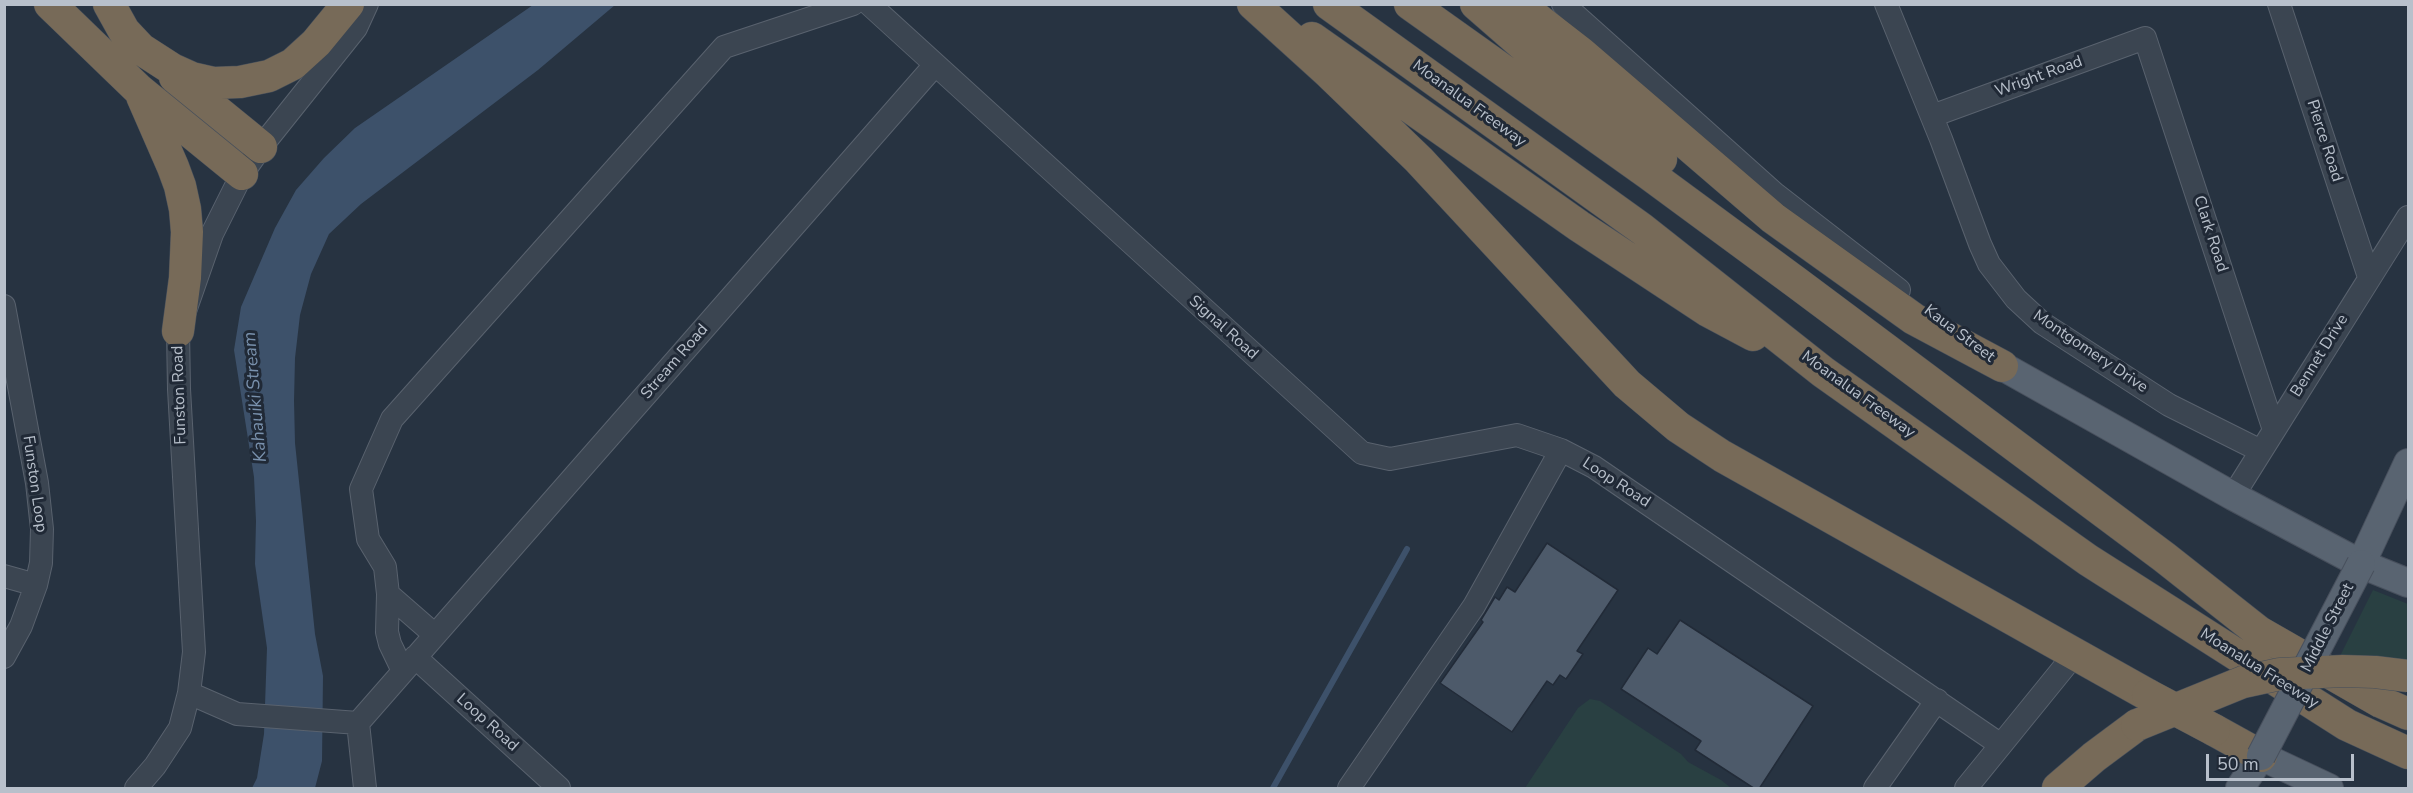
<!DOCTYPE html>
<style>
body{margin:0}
#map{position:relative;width:2413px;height:793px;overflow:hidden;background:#273341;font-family:"Nunito Sans",sans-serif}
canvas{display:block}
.frame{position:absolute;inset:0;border:6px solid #b8c0cb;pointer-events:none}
.scale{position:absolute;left:2206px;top:754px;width:148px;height:27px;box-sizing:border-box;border:3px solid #b8c0cb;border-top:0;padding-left:8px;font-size:18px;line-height:21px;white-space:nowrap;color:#b8c0cb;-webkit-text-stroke:4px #202936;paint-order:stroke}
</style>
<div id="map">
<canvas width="2413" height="793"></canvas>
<div class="frame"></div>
<div class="scale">50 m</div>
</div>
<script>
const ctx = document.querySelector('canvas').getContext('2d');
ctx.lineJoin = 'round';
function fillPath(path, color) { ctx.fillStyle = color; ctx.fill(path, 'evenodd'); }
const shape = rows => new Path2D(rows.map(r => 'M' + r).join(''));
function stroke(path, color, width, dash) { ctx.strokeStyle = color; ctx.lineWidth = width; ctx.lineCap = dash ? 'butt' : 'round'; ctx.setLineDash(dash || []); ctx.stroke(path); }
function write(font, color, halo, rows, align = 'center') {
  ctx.font = font + ' "Nunito Sans",sans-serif'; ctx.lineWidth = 6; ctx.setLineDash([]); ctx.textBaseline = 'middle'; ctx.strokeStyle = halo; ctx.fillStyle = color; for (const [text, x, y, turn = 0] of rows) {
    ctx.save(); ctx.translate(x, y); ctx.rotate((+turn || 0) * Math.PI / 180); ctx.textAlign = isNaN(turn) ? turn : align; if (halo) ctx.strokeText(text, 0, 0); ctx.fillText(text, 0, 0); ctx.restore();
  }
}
fillPath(shape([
 [2373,590,2408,604,2408,666,2338,660],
 [1590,699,1600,701,1681,754,1688,762,1721,780,1731,788,1525,788,1578,708]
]), '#294042');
fillPath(shape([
 [533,5,615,5,538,70,361,204,329,234,311,274,300,315,295,358,294,401,295,443,315,634,323,676,322,761,315,788,252,788,257,778,264,734,267,648,255,564,256,521,254,477,234,350,241,307,275,228,296,190,324,158,355,128]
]), '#3d516a');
stroke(shape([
 [1273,788,1407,549]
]), '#3d516a', 6);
const building = shape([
 [1547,543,1618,590,1577,651,1583,654,1566,679,1560,675,1553,685,1547,681,1512,732,1440,683,1483,622,1481,620,1495,597,1499,600,1507,587,1515,592,1547,543],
 [1680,620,1813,706,1759,789,1755,789,1695,750,1701,741,1621,689,1648,648,1657,654,1680,620]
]);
fillPath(building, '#4d5a6a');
stroke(building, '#222b38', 1.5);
const minor = shape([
 [869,4,1362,453,1390,459,1517,435,1561,450,1594,467,2001,745],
 [1563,4,1774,193,1899,290],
 [1886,4,1941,139,1980,244,1989,264,2016,299,2042,323,2169,405,2261,451],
 [2279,4,2369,277],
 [1932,116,2145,38,2274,430],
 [4,306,37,483,42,529,41,563,36,585,21,626,4,657],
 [2233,496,2408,217],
 [4,576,36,585],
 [388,594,435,635],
 [415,657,559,788],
 [403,671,390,644,387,632,388,594,385,567,368,539,361,489,392,419,724,47,853,4],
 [189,693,237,714,358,723],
 [136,788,155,766,180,728,189,693,194,652,179,389,178,331,212,234,242,174,261,147,356,28,367,4],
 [365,788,358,723,934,66],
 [1349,788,1474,606,1561,450],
 [1875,788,1937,700],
 [1966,788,2074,655]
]);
const major = shape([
 [2002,366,2233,496,2361,564,2408,583],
 [2361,564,2408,463],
 [2240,788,2261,756,2329,788]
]);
const highway = shape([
 [50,4,139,90,242,174],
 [109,4,124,31,141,49,172,69,192,78,214,83,240,82,269,76,293,64,316,43,348,4],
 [1253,4,1328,72,1419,160,1627,384,1678,427,1722,456,2148,695],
 [1329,4,1642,229,1823,372,2088,560,2347,725,2408,753],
 [1410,4,1649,174,1797,283,2164,557,2259,632,2381,702,2408,714],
 [1476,4,1547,66,1661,159],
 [1518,4,1581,53,1773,218,1914,319,2002,366],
 [1312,38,1579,226,1708,311,1753,335],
 [175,77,261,147],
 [142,96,173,167,180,186,185,209,187,232,185,278,178,331],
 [2214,730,2261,756],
 [2058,788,2094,757,2137,725]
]);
stroke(minor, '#59626e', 24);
stroke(major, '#48505d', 30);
stroke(highway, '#464f5b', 33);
stroke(minor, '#3b4551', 22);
stroke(major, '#596471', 28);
stroke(highway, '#776a58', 32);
const majorBridge = shape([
 [2261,756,2361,564]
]);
const highwayBridge = shape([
 [2148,695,2214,730],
 [2137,725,2243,682,2280,674,2343,671,2375,672,2408,676]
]);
stroke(majorBridge, '#48505d', 30, []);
stroke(highwayBridge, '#464f5b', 33, []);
stroke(majorBridge, '#596471', 28);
stroke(highwayBridge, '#776a58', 32);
write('16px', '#b8c0cb', '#202936', [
 ["Wright Road",2039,77,-20],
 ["Moanalua Freeway",1469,104,36],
 ["Pierce Road",2324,141,72],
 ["Clark Road",2210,234,72],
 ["Signal Road",1223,328,42],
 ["Kaua Street",1959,334,37],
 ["Montgomery Drive",2090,352,34],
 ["Bennet Drive",2320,356,-58],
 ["Stream Road",675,362,-49],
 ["Funston Road",180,395,-92],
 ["Moanalua Freeway",1858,395,36],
 ["Loop Road",1616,483,33],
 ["Funston Loop",34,484,82],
 ["Middle Street",2328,628,-63],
 ["Moanalua Freeway",2259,669,32],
 ["Loop Road",487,723,42]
]);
write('italic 18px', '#7991ad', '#202936', [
 ["Kahauiki Stream",256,397,-95]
]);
</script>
